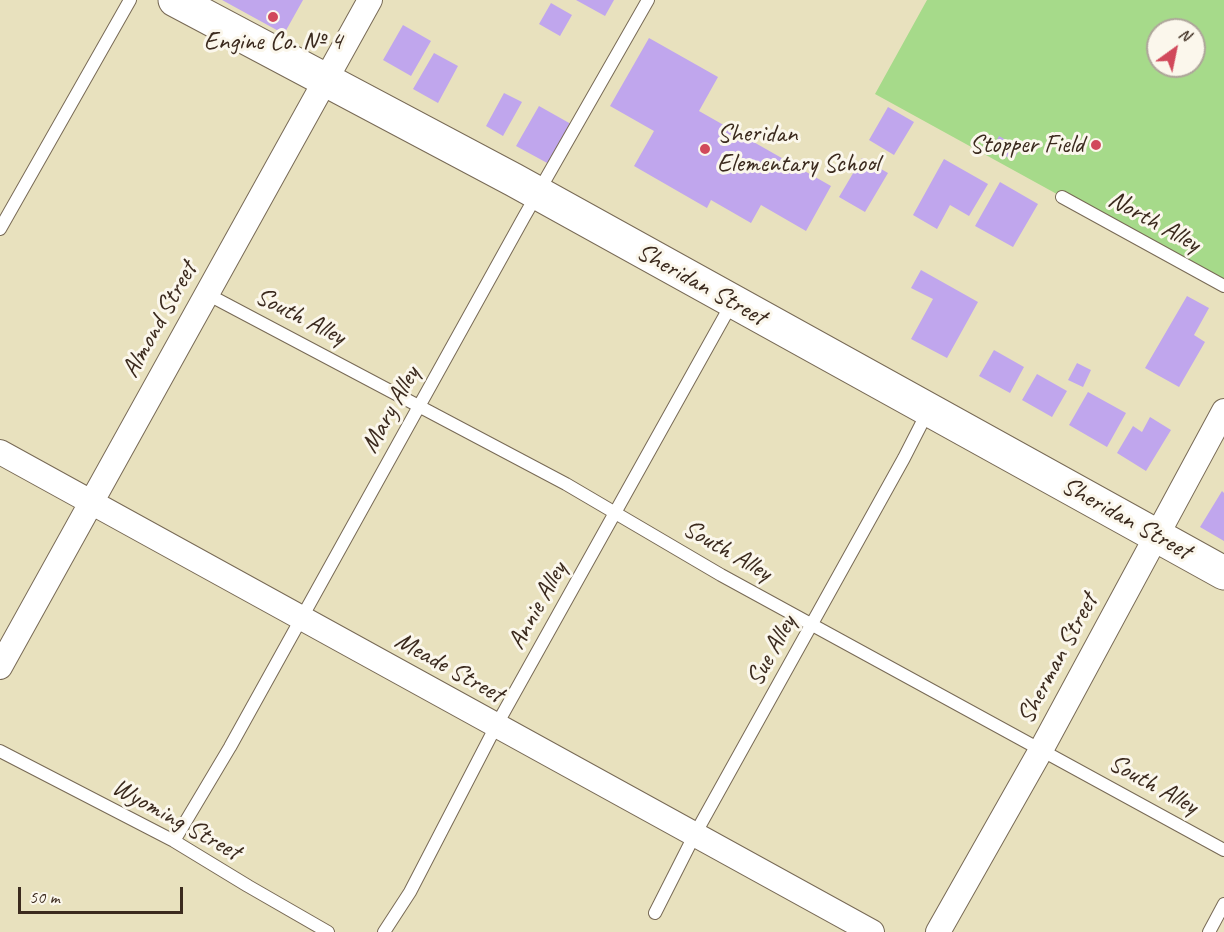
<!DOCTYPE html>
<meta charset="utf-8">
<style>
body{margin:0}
#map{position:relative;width:1224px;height:932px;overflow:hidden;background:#e8e1be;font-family:Caveat,sans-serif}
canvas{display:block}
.north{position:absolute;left:1146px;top:18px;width:60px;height:60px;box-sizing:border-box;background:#fbf7ec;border:2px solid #aea59a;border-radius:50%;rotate:33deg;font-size:16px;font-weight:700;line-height:24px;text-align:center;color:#3b2a1e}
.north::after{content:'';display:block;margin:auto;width:21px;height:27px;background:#d1495b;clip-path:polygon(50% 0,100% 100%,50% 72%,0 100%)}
.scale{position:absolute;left:18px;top:887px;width:165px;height:27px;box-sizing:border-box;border:3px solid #3b2a1e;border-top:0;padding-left:8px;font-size:18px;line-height:21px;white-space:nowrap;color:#3b2a1e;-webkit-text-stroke:4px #fbf7ec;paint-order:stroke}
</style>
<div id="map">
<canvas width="1224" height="932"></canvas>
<div class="north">N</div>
<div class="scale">50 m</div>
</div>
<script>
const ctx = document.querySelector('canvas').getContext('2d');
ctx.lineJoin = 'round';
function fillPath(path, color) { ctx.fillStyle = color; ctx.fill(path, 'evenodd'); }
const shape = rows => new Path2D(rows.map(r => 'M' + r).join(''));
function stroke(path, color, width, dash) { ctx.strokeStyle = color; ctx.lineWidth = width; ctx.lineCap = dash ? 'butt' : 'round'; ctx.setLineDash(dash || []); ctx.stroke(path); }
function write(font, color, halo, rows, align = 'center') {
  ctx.font = font + ' Caveat,sans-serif'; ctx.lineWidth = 6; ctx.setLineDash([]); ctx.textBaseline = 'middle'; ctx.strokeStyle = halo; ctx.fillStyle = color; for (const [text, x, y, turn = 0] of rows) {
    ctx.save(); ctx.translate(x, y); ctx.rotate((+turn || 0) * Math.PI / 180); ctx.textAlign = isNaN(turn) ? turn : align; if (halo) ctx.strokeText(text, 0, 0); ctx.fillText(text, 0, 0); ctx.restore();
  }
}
fillPath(shape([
 [927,0,1224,0,1224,286,875,94],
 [1158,30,1194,30,1194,66,1158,66]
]), '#a6da8a');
fillPath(shape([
 [222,0,303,0,284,34],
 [576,0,614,0,605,16],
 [551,3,572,15,560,36,539,24],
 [403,25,431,41,411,76,383,60],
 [649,38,718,77,699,111,831,186,806,231,761,205,751,223,711,200,707,208,634,166,654,131,610,106],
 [434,53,458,66,438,103,413,89],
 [504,93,522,102,503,136,486,126],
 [539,106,571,124,549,164,516,146],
 [888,107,914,122,894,155,869,140],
 [999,136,1020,148,1013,160,992,149],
 [862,158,888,173,865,212,839,197],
 [944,159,988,184,969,216,950,205,937,229,913,215],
 [1000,182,1038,204,1013,247,975,226],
 [921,270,978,302,947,358,911,339,933,299,911,288],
 [1187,296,1209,308,1194,335,1205,342,1179,387,1145,368],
 [994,350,1024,367,1010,393,979,376],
 [1077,363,1091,370,1083,387,1068,380],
 [1037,374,1067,391,1052,417,1022,400],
 [1088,392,1126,413,1107,447,1069,425],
 [1150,417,1171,430,1146,471,1117,453,1133,426,1142,432],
 [1222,491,1224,493,1224,541,1200,527]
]), '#c0a6ed');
const lane = shape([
 [1062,197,1224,286],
 [0,229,130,0],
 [207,294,566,484,721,575,1224,850],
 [0,751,174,841,248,886,328,932],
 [174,841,230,747,524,217,648,0],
 [655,913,694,836,904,458,928,411],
 [384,932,410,892,496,726,732,303],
 [1209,932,1224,904]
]);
const street = shape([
 [0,452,872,932],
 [0,667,370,0],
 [938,932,1041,750,1224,411]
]);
const secondary = shape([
 [175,0,514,180,1224,573]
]);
stroke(lane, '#786a56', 14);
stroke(street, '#786a56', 26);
stroke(secondary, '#786a56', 35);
stroke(lane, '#fff', 12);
stroke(street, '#fff', 24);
stroke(secondary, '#fff', 33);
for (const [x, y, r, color] of [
 [273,17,6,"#d1495b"],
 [1096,145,6,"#d1495b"],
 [705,149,6,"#d1495b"]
]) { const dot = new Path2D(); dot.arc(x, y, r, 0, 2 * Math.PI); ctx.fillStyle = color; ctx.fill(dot); stroke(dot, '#fbf7ec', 2); }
write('26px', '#3b2a1e', '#fbf7ec', [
 ["Engine Co. № 4",273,42],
 ["Sheridan",717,134,"left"],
 ["Elementary School",717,164,"left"],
 ["Stopper Field",1084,145,"right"]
]);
write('26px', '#3b2a1e', '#fbf7ec', [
 ["North Alley",1154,222,29],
 ["Sheridan Street",701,285,29],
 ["South Alley",300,317,27],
 ["Almond Street",160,320,-61],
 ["Mary Alley",391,410,-61],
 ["Sheridan Street",1126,519,29],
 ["South Alley",727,551,30],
 ["Annie Alley",538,606,-61],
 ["Sue Alley",772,651,-61],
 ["Sherman Street",1058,659,-62],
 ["Meade Street",449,668,29],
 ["South Alley",1153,785,29],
 ["Wyoming Street",176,820,29]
]);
</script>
